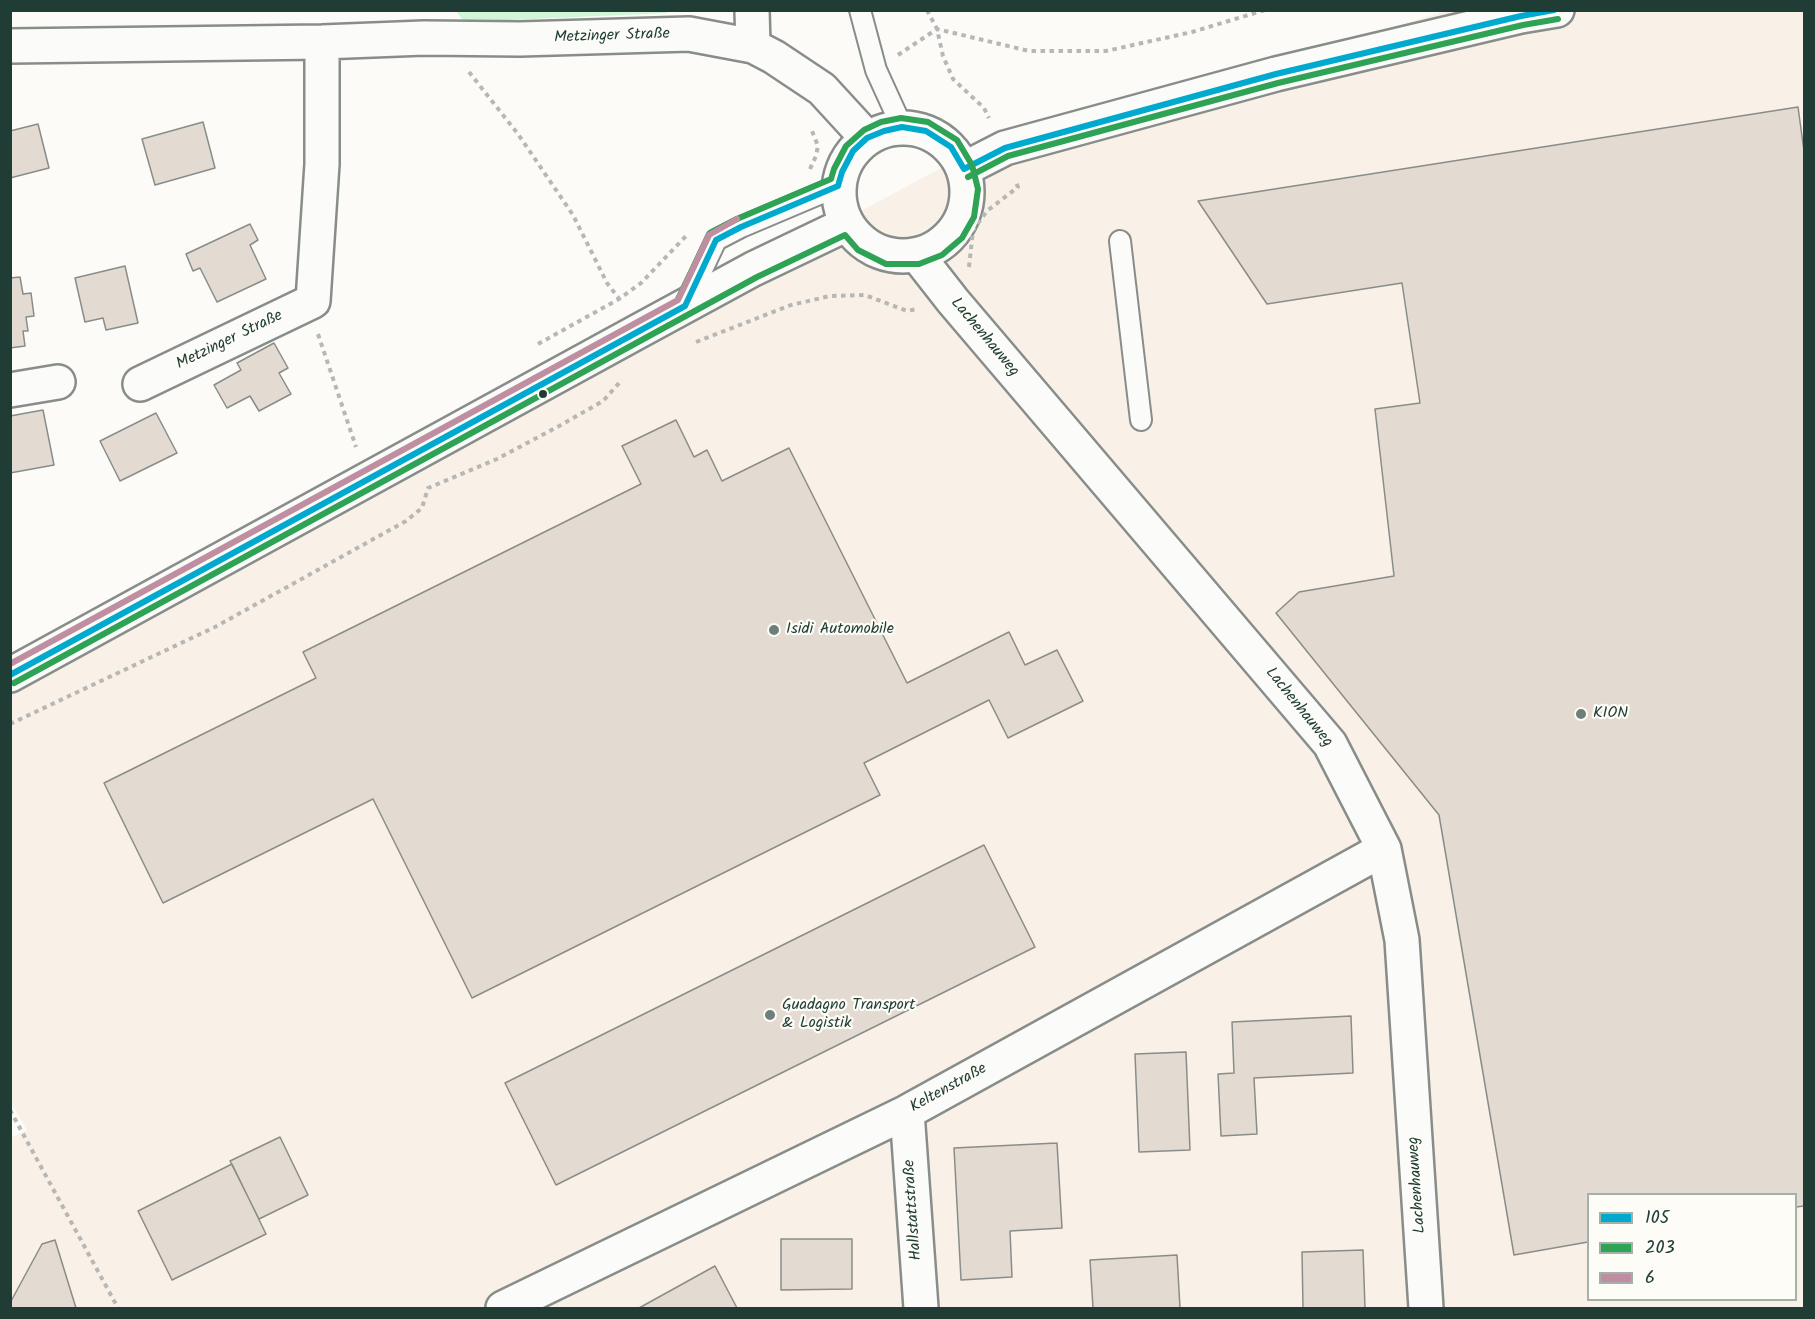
<!DOCTYPE html>
<meta charset="utf-8">
<style>
body{margin:0}
#map{position:relative;width:1815px;height:1319px;overflow:hidden;background:#fcfbf8;font-family:Kalam,sans-serif}
canvas{display:block}
.frame{position:absolute;inset:0;border:12px solid #1f3d34;pointer-events:none}
.legend{position:absolute;left:1587px;top:1193px;width:210px;height:108px;box-sizing:border-box;background:#fdfcf7;border:2px solid #a4b0a9;margin:0;padding:8px 10px;list-style:none;font-size:18px;color:#1f3d34}
.legend li{display:flex;align-items:center;gap:12px;height:30px}
.legend b{width:30px;border:2px solid #a4b0a9}
</style>
<div id="map">
<canvas width="1815" height="1319"></canvas>
<div class="frame"></div>
<ul class="legend">
<li><b style="height:8px;background:#00a9ce"></b>105</li>
<li><b style="height:8px;background:#2ea355"></b>203</li>
<li><b style="height:8px;background:#bf8fa1"></b>6</li>
</ul>
</div>
<script>
const ctx = document.querySelector('canvas').getContext('2d');
ctx.lineJoin = 'round';
function fillPath(path, color) { ctx.fillStyle = color; ctx.fill(path, 'evenodd'); }
const shape = rows => new Path2D(rows.map(r => 'M' + r).join(''));
function stroke(path, color, width, dash) { ctx.strokeStyle = color; ctx.lineWidth = width; ctx.lineCap = dash ? 'butt' : 'round'; ctx.setLineDash(dash || []); ctx.stroke(path); }
function write(font, color, halo, rows, align = 'center') {
  ctx.font = font + ' Kalam,sans-serif'; ctx.lineWidth = 4.5; ctx.setLineDash([]); ctx.textBaseline = 'middle'; ctx.strokeStyle = halo; ctx.fillStyle = color; for (const [text, x, y, turn = 0] of rows) {
    ctx.save(); ctx.translate(x, y); ctx.rotate((+turn || 0) * Math.PI / 180); ctx.textAlign = isNaN(turn) ? turn : align; if (halo) ctx.strokeText(text, 0, 0); ctx.fillText(text, 0, 0); ctx.restore();
  }
}
fillPath(shape([
 [1445,11,1804,11,1804,1308,11,1308,10,1138,27,1130,10,1101,11,683,358,482,950,163],
 [1588,1194,1796,1194,1796,1300,1588,1300]
]), '#f9f1e8');
fillPath(shape([
 [456,11,668,11,667,13,464,22]
]), '#d0f6d7');
const building = shape([
 [1798,107,1804,151,1804,1206,1796,1207,1796,1194,1588,1194,1588,1242,1514,1255,1439,815,1276,613,1299,592,1394,576,1375,409,1420,403,1402,283,1267,304,1198,201,1798,107],
 [203,122,215,168,155,185,142,139,203,122],
 [38,124,49,168,10,178,10,131,38,124],
 [250,224,258,240,250,245,266,279,217,302,200,268,193,271,186,254,250,224],
 [125,266,138,323,106,330,103,318,85,322,75,278,125,266],
 [20,277,23,294,31,293,34,316,26,317,28,331,23,331,25,346,10,348,10,278,20,277],
 [274,343,288,368,279,373,291,394,259,411,250,396,227,408,214,385,241,370,237,363,274,343],
 [43,410,54,465,10,473,10,416,43,410],
 [156,413,177,453,120,481,100,441,156,413],
 [676,420,694,457,707,450,722,481,789,448,907,683,1009,632,1025,665,1057,650,1083,701,1008,738,989,700,864,763,880,795,472,998,373,799,163,903,104,783,316,678,303,652,641,484,622,446,676,420],
 [984,845,1035,947,556,1185,505,1083,984,845],
 [1351,1016,1353,1073,1254,1078,1257,1134,1221,1136,1218,1074,1234,1073,1232,1022,1351,1016],
 [1186,1052,1190,1150,1139,1152,1135,1054,1186,1052],
 [280,1137,308,1195,259,1219,230,1161,280,1137],
 [1057,1143,1062,1228,1010,1231,1012,1277,961,1280,954,1148,1057,1143],
 [232,1164,266,1234,172,1280,138,1211,232,1164],
 [781,1239,852,1239,852,1289,781,1290,781,1239],
 [55,1240,76,1308,10,1308,10,1303,42,1244,55,1240],
 [1363,1250,1365,1308,1303,1308,1302,1252,1363,1250],
 [1177,1255,1180,1308,1093,1308,1090,1260,1177,1255],
 [715,1266,737,1308,639,1308,715,1266]
]);
fillPath(building, '#e3dad2');
stroke(building, '#888d8a', 1.5);
const lane = shape([
 [860,10,876,70,902,127],
 [1120,241,1141,420],
 [686,304,716,240,741,227,838,186]
]);
const street = shape([
 [752,10,753,46],
 [10,46,322,42,424,38,520,39,689,34,753,46,774,57,822,89,867,138],
 [917,255,953,301,1330,744,1384,849,1402,940,1426,1308],
 [140,384,313,301,322,164,322,42],
 [10,390,58,382],
 [907,1112,921,1308],
 [503,1308,907,1112,1384,849]
]);
const secondary = shape([
 '839 192a64 64 0 1 1 128 0a64 64 0 1 1-128 0Z',
 [964,169,1005,148,1276,74,1521,16,1557,10],
 [10,675,637,332,753,269,847,224]
]);
stroke(lane, '#888d8a', 24);
stroke(street, '#888d8a', 38);
stroke(secondary, '#888d8a', 38);
stroke(shape([
 [927,10,937,29,943,56,953,79,984,108,989,118],
 [898,55,937,29,1029,51,1106,51,1192,32,1265,10],
 [469,72,518,134,573,215,607,283,620,300],
 [810,169,816,156,818,146,812,131],
 [969,267,973,230,987,211,1018,187,1015,181],
 [318,334,356,447],
 [696,342,791,305,830,296,865,295,907,311,917,309],
 [538,344,619,299,641,283,686,236],
 [10,724,215,627,406,521,422,508,428,488,497,459,561,425,603,401,620,382],
 [10,1110,118,1308]
]), '#b5b8b6', 4, [4.5, 4.5]);
stroke(lane, '#fbfbf9', 20);
stroke(street, '#fbfbf9', 33);
stroke(secondary, '#fbfbf9', 33);
stroke(shape([
 [685,306,716,240,741,227,838,186,842,172,853,151,867,138,884,131,902,127,926,131,951,147,964,169,1005,148,1276,74,1521,16,1554,10],
 [10,675,685,306]
]), '#00a9ce', 6);
stroke(shape([
 [968,177,1008,156,1278,83,1523,25,1558,19],
 [14,683,757,277,845,235,858,250,886,264,919,264,942,255,962,238,974,217,978,189,972,165,957,140,928,122,901,118,881,122,864,130,846,146,834,169,831,179,737,219,710,233,678,299]
]), '#2ea355', 6);
stroke(shape([
 [10,664,678,300,709,235,737,219]
]), '#bf8fa1', 6);
for (const [x, y, r, color] of [
 [543,394,5,"#1f3d34"],
 [774,630,6,"#6c8079"],
 [1581,714,6,"#6c8079"],
 [770,1015,6,"#6c8079"]
]) { const dot = new Path2D(); dot.arc(x, y, r, 0, 2 * Math.PI); ctx.fillStyle = color; ctx.fill(dot); stroke(dot, '#fdfcf7', 2); }
write('16px', '#1f3d34', '#fdfcf7', [
 ["Metzinger Straße",612,37,-2],
 ["Lachenhauweg",984,338,50],
 ["Metzinger Straße",230,341,-26],
 ["Lachenhauweg",1298,708,51],
 ["Keltenstraße",949,1089,-29],
 ["Lachenhauweg",1418,1185,-94],
 ["Hallstattstraße",914,1210,-94]
]);
write('16px', '#1f3d34', '#fdfcf7', [
 ["Isidi Automobile",786,630],
 ["KION",1593,714],
 ["Guadagno Transport",782,1006],
 ["& Logistik",782,1024]
], 'left');
</script>
